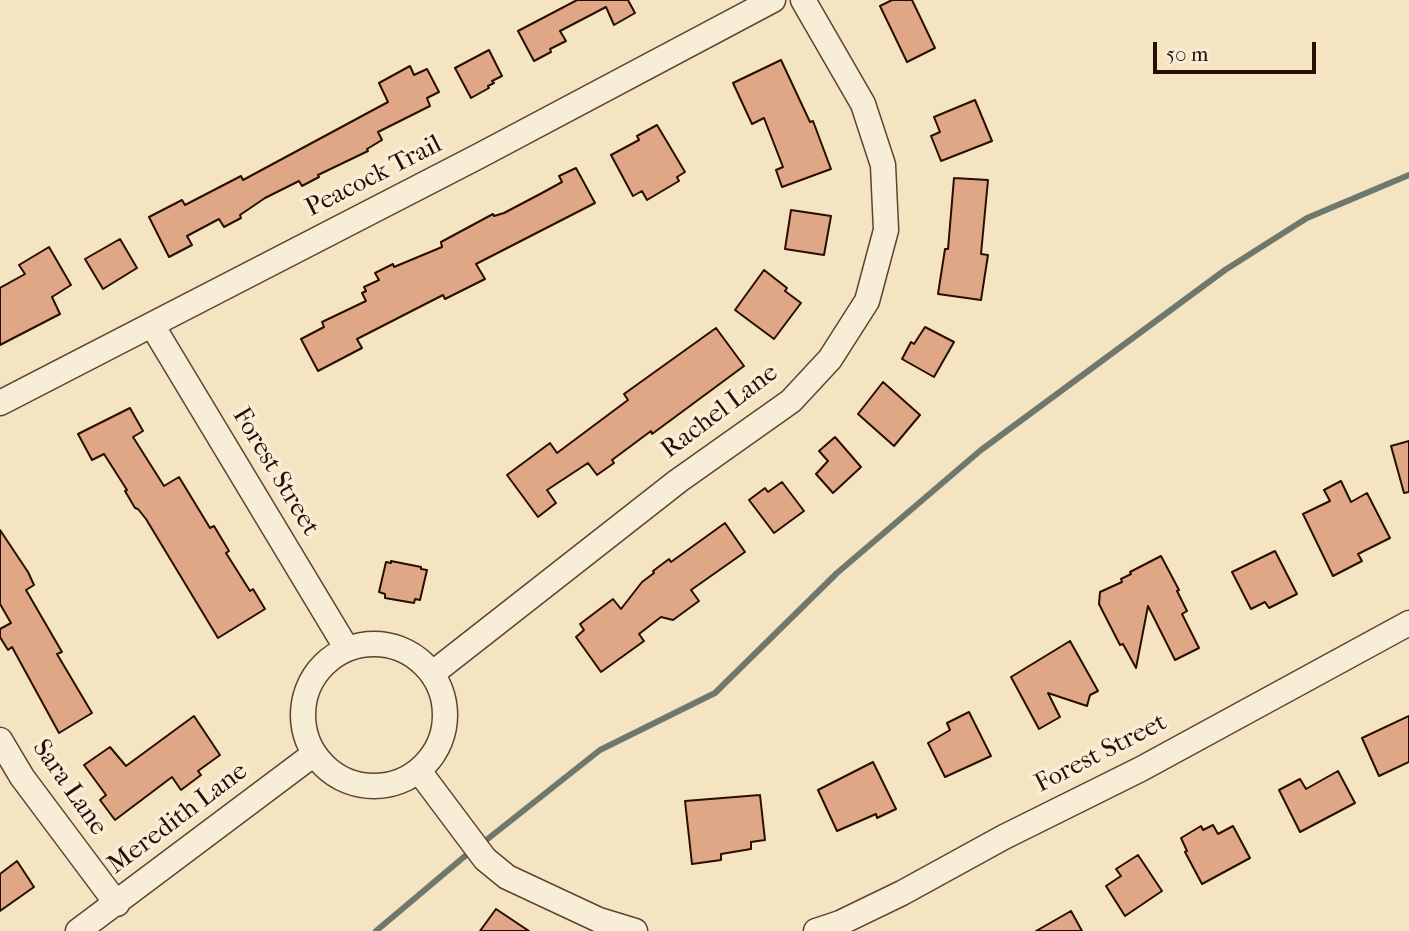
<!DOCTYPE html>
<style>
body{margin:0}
#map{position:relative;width:1409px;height:931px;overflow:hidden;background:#f5e4c1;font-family:"IM FELL French Canon",serif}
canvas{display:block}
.scale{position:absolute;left:1153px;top:42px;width:163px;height:32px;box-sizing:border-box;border:4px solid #280e02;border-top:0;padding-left:9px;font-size:21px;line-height:24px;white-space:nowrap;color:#280e02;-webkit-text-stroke:5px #f8edd7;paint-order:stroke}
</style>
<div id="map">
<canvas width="1409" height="931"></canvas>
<div class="scale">50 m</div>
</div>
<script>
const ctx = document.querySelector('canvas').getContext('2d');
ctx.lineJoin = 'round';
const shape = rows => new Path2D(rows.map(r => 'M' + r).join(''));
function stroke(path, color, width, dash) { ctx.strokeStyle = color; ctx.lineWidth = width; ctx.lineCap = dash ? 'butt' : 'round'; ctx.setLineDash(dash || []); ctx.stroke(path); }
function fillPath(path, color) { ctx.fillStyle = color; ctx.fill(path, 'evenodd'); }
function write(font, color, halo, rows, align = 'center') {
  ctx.font = font + ' "IM FELL French Canon",serif'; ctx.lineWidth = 7; ctx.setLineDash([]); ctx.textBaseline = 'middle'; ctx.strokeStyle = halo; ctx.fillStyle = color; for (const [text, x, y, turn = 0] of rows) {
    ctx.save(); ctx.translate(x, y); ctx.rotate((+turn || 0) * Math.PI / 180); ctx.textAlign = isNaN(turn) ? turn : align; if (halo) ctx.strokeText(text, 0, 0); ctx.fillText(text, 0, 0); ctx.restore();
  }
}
stroke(shape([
 [480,845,600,750,715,693,837,573,981,450,1225,270,1307,218,1409,175],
 [376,931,471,851]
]), '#6e786c', 6);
const building = shape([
 [577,0,628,0,635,13,614,25,606,7,560,31,566,41,550,49,551,52,534,61,518,31,577,0],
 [892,0,912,0,935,48,907,62,880,6,892,0],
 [489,50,502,76,492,81,494,83,488,86,489,88,471,98,455,68,489,50],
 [781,60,810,122,813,121,831,169,782,187,776,170,783,167,764,118,752,124,733,83,781,60],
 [410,66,414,75,427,69,439,92,427,98,430,106,378,132,382,140,367,149,368,151,318,175,319,177,302,186,299,181,265,198,240,215,241,218,224,227,219,219,187,236,192,245,169,257,149,217,182,200,185,205,241,176,243,180,388,102,379,83,410,66],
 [975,100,992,141,941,161,931,136,940,132,934,117,975,100],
 [657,125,685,172,677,177,679,181,647,200,642,191,633,196,611,155,639,140,637,136,657,125],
 [576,168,595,203,476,264,485,279,445,299,443,295,357,339,362,348,318,371,301,339,324,327,322,322,366,301,362,293,366,291,364,287,379,280,375,273,393,264,394,267,442,247,441,242,493,214,494,216,504,213,542,193,562,182,559,176,576,168],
 [954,178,988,180,981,254,988,255,981,300,938,294,945,249,948,249,954,178],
 [791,210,831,216,824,255,785,249,791,210],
 [120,239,137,268,103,289,85,259,120,239],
 [49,247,71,285,52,297,60,314,0,345,0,288,25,274,19,265,49,247],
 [764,270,787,288,785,291,801,303,774,339,735,310,764,270],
 [925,327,954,342,934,377,902,359,911,342,914,344,925,327],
 [716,328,744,366,652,434,651,431,612,460,614,463,597,475,588,463,547,490,556,503,538,517,507,475,550,443,557,453,628,400,624,394,716,328],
 [883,382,920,415,894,446,858,414,883,382],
 [130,408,143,431,133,437,164,486,179,477,210,528,214,526,229,551,226,553,250,591,253,589,265,609,218,638,146,519,138,509,135,508,125,491,127,490,104,454,92,460,78,434,130,408],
 [835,437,861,467,833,493,816,474,828,461,819,451,835,437],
 [1409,441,1409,492,1404,493,1391,446,1409,441],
 [1341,481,1351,502,1367,493,1390,538,1358,554,1362,561,1333,576,1303,514,1330,501,1324,490,1341,481],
 [782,482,804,511,774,533,749,500,765,488,768,492,782,482],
 [725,523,745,552,691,590,699,601,673,620,661,617,639,634,644,641,601,672,576,637,584,630,580,624,613,599,621,609,642,582,654,573,653,571,669,559,671,562,725,523],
 [0,530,28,572,34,585,26,590,62,652,57,654,92,713,59,733,12,647,8,650,0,637,0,629,11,623,0,604,0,530],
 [1275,551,1297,594,1269,608,1265,602,1251,609,1232,572,1275,551],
 [1161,556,1179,590,1177,591,1187,611,1182,614,1199,648,1175,660,1148,606,1136,668,1123,644,1120,645,1099,604,1100,592,1122,582,1121,579,1131,574,1130,572,1161,556],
 [391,561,421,567,421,569,427,570,420,600,415,599,414,603,385,598,385,594,379,592,386,562,391,563,391,561],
 [1070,641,1098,691,1090,695,1087,706,1048,693,1060,717,1039,729,1011,677,1070,641],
 [969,712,991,756,945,777,928,743,950,730,947,723,969,712],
 [194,716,220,755,198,771,201,775,181,790,172,777,115,820,100,800,106,795,84,765,110,747,126,766,194,716],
 [1409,716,1409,762,1379,776,1362,738,1409,716],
 [873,762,896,809,877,818,876,814,837,831,818,790,873,762],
 [1338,771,1355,803,1300,832,1279,790,1300,779,1306,789,1338,771],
 [760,795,765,840,751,842,751,849,721,854,721,860,692,864,685,801,760,795],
 [1213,825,1218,834,1233,826,1250,858,1202,884,1185,852,1187,851,1181,838,1201,826,1203,830,1213,825],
 [1138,855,1162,891,1125,916,1106,886,1121,876,1116,869,1138,855],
 [17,861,34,887,0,911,0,874,17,861],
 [496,909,529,931,480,931,496,909],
 [1071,911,1082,931,1036,931,1071,911]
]);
fillPath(building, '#e0a786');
stroke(building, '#280e02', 2);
const minor = shape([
 [152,325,347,649],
 [0,403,479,156,773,0],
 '303 715a71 71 0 1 1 142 0a71 71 0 1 1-142 0Z',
 [433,673,678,481,791,401,830,359,867,301,886,230,883,165,863,104,803,0],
 [0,740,22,777,117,904],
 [419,771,485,859,507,877,599,920,635,931],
 [78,931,314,754],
 [816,931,840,923,902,893,1004,837,1141,769,1409,623]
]);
stroke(minor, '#5b4432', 27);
stroke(minor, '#f8edd7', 24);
write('26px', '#280e02', '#f8edd7', [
 ["Peacock Trail",374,177,-27],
 ["Rachel Lane",720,412,-37],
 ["Forest Street",275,472,59],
 ["Forest Street",1101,754,-27],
 ["Sara Lane",69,788,55],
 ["Meredith Lane",178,819,-37]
]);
</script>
